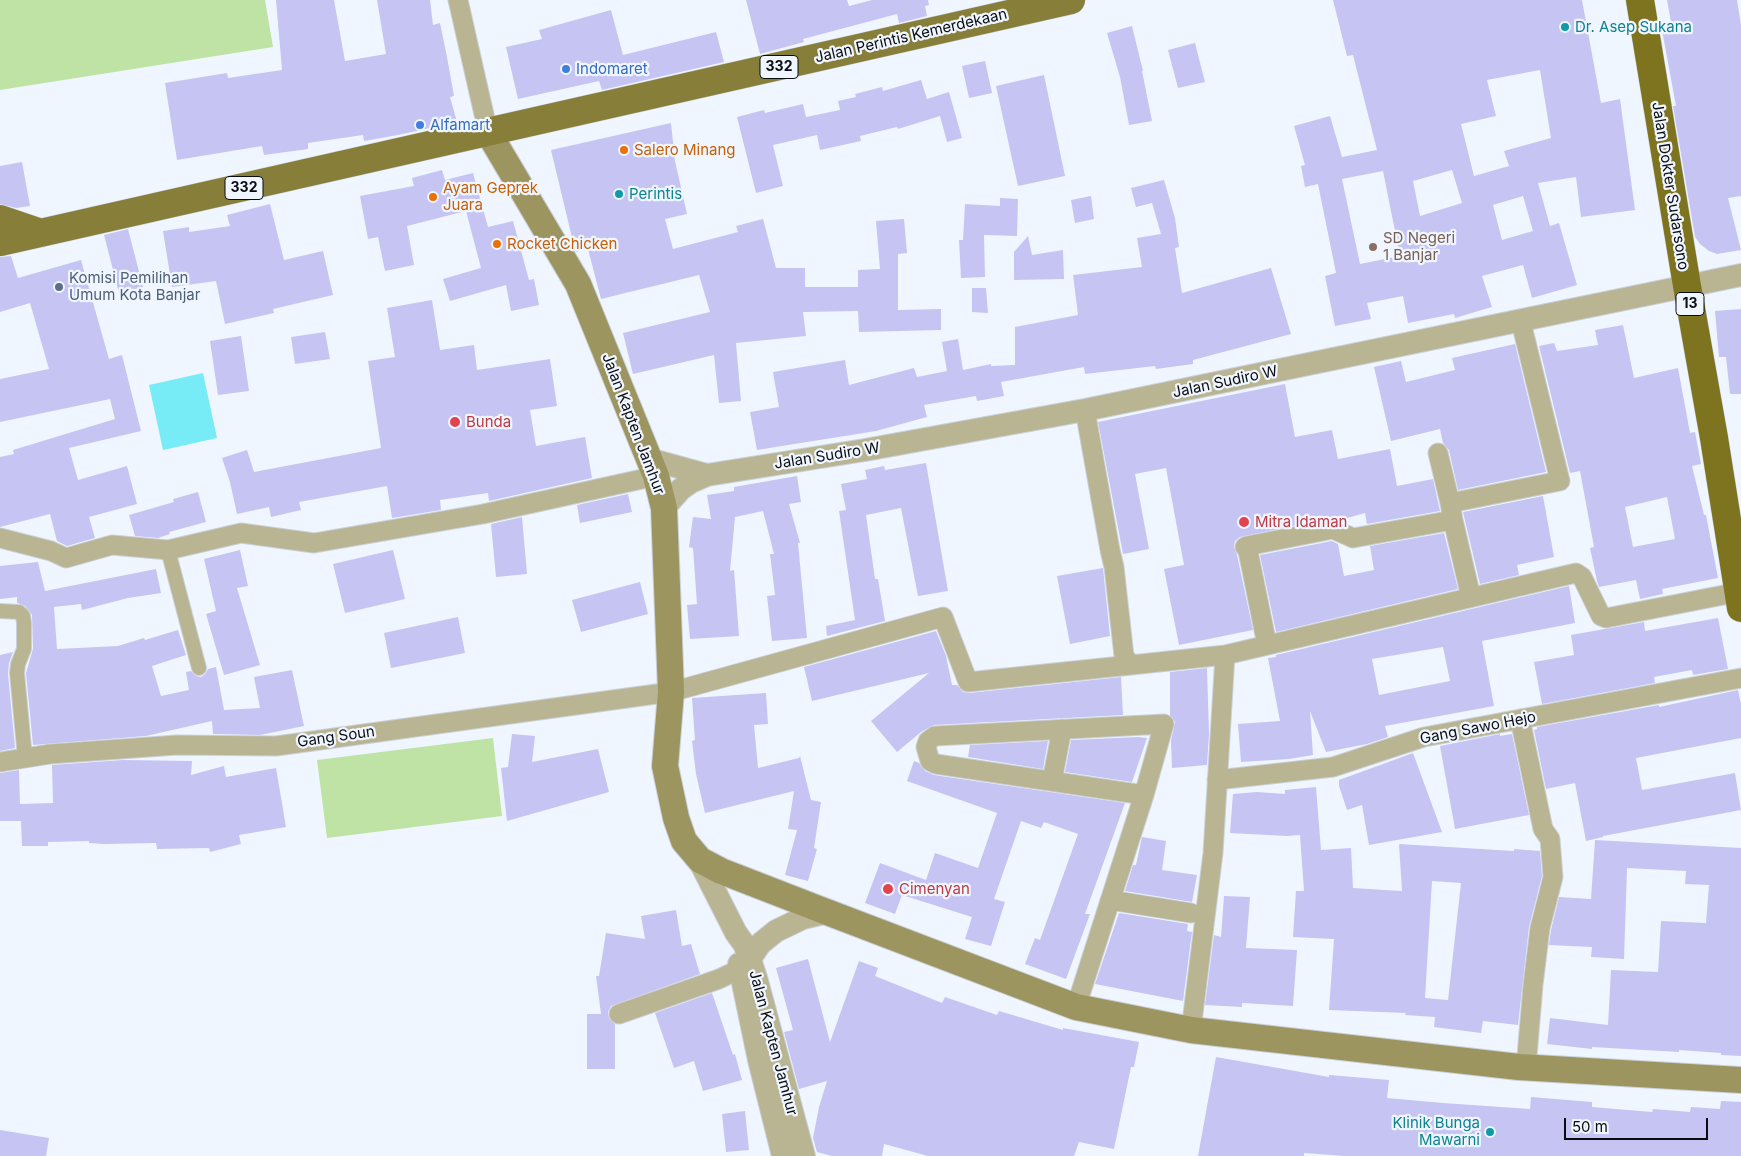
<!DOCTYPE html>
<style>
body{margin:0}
#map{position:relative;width:1741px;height:1156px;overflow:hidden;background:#f0f6ff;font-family:Inter,sans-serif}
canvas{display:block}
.scale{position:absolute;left:1564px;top:1118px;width:144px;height:22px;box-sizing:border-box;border:2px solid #0a0c0f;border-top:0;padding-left:6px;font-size:15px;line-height:18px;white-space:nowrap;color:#0a0c0f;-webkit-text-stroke:4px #f0f6ff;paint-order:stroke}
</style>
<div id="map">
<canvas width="1741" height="1156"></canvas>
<div class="scale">50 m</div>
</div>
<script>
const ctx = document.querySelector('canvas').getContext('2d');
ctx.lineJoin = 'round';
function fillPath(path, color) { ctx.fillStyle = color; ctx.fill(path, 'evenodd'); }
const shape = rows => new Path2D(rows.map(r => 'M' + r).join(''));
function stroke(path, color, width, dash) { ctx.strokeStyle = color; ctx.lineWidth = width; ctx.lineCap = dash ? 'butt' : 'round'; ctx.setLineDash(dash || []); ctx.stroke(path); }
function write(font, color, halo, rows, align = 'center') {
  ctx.font = font + ' Inter,sans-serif'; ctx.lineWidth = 4.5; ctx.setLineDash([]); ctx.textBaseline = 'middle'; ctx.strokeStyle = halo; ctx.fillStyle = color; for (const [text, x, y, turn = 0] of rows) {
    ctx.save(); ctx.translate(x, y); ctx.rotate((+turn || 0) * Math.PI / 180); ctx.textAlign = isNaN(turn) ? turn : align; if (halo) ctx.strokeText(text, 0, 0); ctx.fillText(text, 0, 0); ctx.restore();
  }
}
fillPath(shape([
 [0,0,265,0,273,47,0,90],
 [493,738,502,816,327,838,317,760]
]), '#bfe3a4');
fillPath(shape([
 [203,373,217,438,163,450,149,385]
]), '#77ecf6');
fillPath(shape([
 [276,0,334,0,345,61,386,54,377,0,430,0,433,25,440,23,447,57,454,96,450,97,457,122,398,135,364,141,363,135,308,143,308,149,264,155,262,146,177,160,165,83,227,73,228,78,282,70],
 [746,0,847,0,849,6,872,0,928,0,929,5,925,6,927,16,899,23,897,14,803,39,804,42,760,54],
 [1333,0,1582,0,1601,103,1620,99,1635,210,1581,217,1576,177,1538,183,1550,226,1559,223,1577,285,1532,298,1523,265,1482,276,1492,307,1455,318,1454,314,1408,323,1403,296,1367,303,1371,319,1335,326,1325,276,1336,273,1318,184,1305,187,1301,166,1305,165,1294,126,1330,116,1342,157,1377,150,1353,55,1347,56],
 [1540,70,1551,138,1504,151,1509,166,1474,176,1461,124,1496,116,1487,80],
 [1452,170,1462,203,1420,216,1413,181],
 [1383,171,1400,256,1360,264,1342,179],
 [1523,196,1533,231,1502,240,1493,205],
 [1667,0,1737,0,1741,25,1741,196,1728,198,1741,250,1717,254,1709,251,1700,244,1695,237,1673,106,1676,106,1662,30,1672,28],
 [611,10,623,55,716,32,724,62,602,90,599,81,518,99,506,47,542,39,539,30],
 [1132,26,1143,71,1142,71,1152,121,1129,125,1120,77,1107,33],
 [1195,43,1205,82,1178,88,1168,50],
 [985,61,992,93,969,98,962,66],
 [1044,75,1065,176,1018,186,996,86],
 [921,80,927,99,949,92,962,138,947,142,940,116,898,129,897,127,860,136,861,141,820,150,817,135,773,145,783,186,756,193,737,117,764,110,765,113,803,104,806,117,840,110,838,101,856,97,855,94,882,87,883,91],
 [671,123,675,161,687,214,665,219,673,249,738,232,736,226,763,219,776,268,805,268,805,287,858,287,858,270,880,269,876,221,904,219,907,253,898,254,898,310,941,309,941,330,859,332,858,311,803,312,806,336,736,343,741,401,719,403,714,355,633,374,623,333,710,312,699,275,601,299,588,249,576,252,575,250,551,150],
 [22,162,30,206,16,208,0,204,0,166],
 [442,170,445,180,473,173,488,227,513,221,529,280,534,279,539,305,511,311,506,285,450,301,443,279,481,268,466,211,407,226,414,265,385,271,378,237,368,239,360,196,414,186,412,178],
 [1164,180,1175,218,1179,247,1175,248,1182,293,1271,268,1291,334,1193,360,1193,364,1156,369,1155,366,1085,374,1084,367,1001,382,1004,396,977,401,976,396,924,405,927,417,876,431,757,450,750,412,779,407,773,372,845,360,849,385,914,368,917,377,947,371,942,342,958,339,963,370,991,364,991,366,1015,365,1015,327,1078,315,1073,275,1142,267,1137,238,1161,234,1152,203,1136,207,1131,188],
 [1091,196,1094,219,1075,223,1071,200],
 [1000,198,1018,199,1017,236,984,235,985,277,961,278,959,240,963,240,965,204,1000,206],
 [270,204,284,260,323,251,333,295,273,309,274,313,225,324,216,281,172,287,163,231,189,227,189,232,230,226,227,215],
 [128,229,143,287,119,293,104,235],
 [1028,236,1032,255,1063,250,1064,279,1014,280,1014,252],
 [11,256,18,278,81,260,109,359,122,355,141,431,69,448,78,480,127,466,137,504,89,517,95,538,67,546,57,541,50,514,0,527,0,457,14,454,13,450,115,419,110,399,0,422,0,379,49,369,30,303,0,312,0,257],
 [972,288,986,288,988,313,972,312],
 [432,300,440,350,474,345,477,370,550,359,557,406,530,410,536,446,585,437,592,478,489,501,488,493,440,500,441,510,392,518,387,486,299,502,301,510,271,517,269,507,237,514,230,482,222,458,247,450,254,472,381,448,368,361,395,357,387,308],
 [1741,309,1741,394,1730,394,1726,357,1719,357,1715,311],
 [1623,325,1634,378,1678,368,1690,433,1695,432,1701,464,1692,466,1704,515,1706,515,1718,578,1662,589,1663,594,1640,599,1636,580,1599,587,1597,581,1590,548,1594,547,1580,471,1570,473,1539,346,1554,343,1557,351,1598,345,1595,330],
 [1667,497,1675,539,1633,547,1625,507],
 [325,332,330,359,295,364,291,337],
 [241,336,249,391,218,395,210,341],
 [1515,344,1546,472,1458,490,1449,450,1443,443,1440,429,1391,441,1374,367,1401,361,1406,382,1455,370,1452,358],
 [1285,384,1295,437,1332,430,1338,459,1390,449,1397,486,1433,479,1440,511,1367,524,1365,513,1340,520,1331,518,1240,537,1235,541,1234,547,1237,555,1253,630,1179,645,1164,569,1184,565,1166,468,1135,474,1149,549,1123,554,1098,422],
 [926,463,948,591,918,596,901,508,866,515,875,579,878,579,885,621,827,636,826,626,855,620,839,511,846,510,841,484,867,479,865,470,884,466,885,470],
 [797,476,801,502,789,504,800,543,798,543,807,638,772,641,767,596,775,595,770,554,774,554,763,511,735,517,730,571,734,570,739,636,690,639,687,605,697,604,693,548,689,547,693,517,711,519,707,495,734,491,734,487],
 [198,492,206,522,169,532,170,534,158,538,135,536,129,515,174,502,173,499],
 [628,494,632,512,580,523,577,505],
 [1543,496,1554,557,1517,565,1519,575,1480,584,1463,512],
 [522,517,527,574,496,577,491,524],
 [1444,533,1458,589,1276,632,1260,555,1332,541,1338,544,1344,576,1374,570,1370,546],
 [240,550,248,586,237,588,260,665,224,675,206,614,216,611,204,559],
 [393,550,405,599,345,613,333,564],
 [38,562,45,591,156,569,161,593,128,598,82,610,81,604,54,607,57,649,118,646,144,638,145,640,178,630,186,655,152,666,161,696,189,690,186,672,191,671,196,676,201,677,205,674,208,669,216,667,224,710,260,708,254,677,292,670,304,726,260,735,213,734,212,721,146,736,33,745,26,673,33,649,32,615,25,606,17,603,17,597,0,599,0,566],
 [1103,568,1110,636,1070,644,1057,576],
 [640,582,648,614,581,632,572,600],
 [1569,586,1575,623,1482,641,1494,706,1385,726,1388,737,1367,744,1326,752,1310,711,1313,755,1289,759,1241,762,1238,724,1280,721,1268,658,1276,657,1276,655],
 [1443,647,1450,681,1379,695,1372,659],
 [458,617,465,653,391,668,384,633],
 [1718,618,1728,669,1693,675,1692,670,1654,677,1655,683,1542,704,1534,662,1574,655,1571,635,1644,622,1645,631],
 [936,631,946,656,952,685,957,685,963,692,969,693,1121,677,1123,715,934,725,921,732,897,752,871,721,929,673,812,701,804,667],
 [13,652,9,663,8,674,15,748,0,751,0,655],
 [1207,668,1209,734,1207,765,1172,768,1171,741,1175,722,1170,715,1170,672],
 [1738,690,1741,704,1741,738,1636,758,1642,790,1735,773,1741,810,1603,836,1603,837,1586,841,1575,783,1546,789,1534,730,1537,729,1537,727,1659,705,1659,707],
 [766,693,768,724,754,725,758,768,799,758,800,756,811,800,821,802,814,848,817,849,808,881,785,875,797,830,788,829,794,791,705,813,696,774,692,741,695,740,692,698],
 [512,734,535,736,532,762,598,749,609,792,507,821,501,768,508,767],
 [1500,734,1500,736,1512,734,1529,815,1455,829,1440,746],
 [1138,737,1147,738,1132,782,1065,772,1071,740],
 [1048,741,1043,769,968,757,970,745],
 [1413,753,1442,832,1369,845,1362,805,1347,810,1339,786,1339,780],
 [123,760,192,761,191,775,224,766,226,777,276,768,286,827,239,835,241,844,210,852,209,848,157,849,156,843,105,844,89,843,89,841,48,842,48,846,22,846,21,821,0,821,0,773,19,770,20,804,53,803,52,765],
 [914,761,919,763,925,771,934,775,1125,803,1085,914,1090,914,1066,979,1025,964,1035,938,1040,940,1078,834,1044,822,1041,828,1021,821,994,899,1005,902,991,946,965,939,972,917,902,895,895,914,865,903,880,863,926,880,935,853,978,868,997,813,907,781],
 [1316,787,1321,850,1351,848,1353,888,1402,891,1399,844,1514,851,1514,849,1540,851,1542,876,1529,927,1518,1025,1483,1021,1481,1033,1434,1027,1435,1017,1405,1015,1406,1013,1329,1010,1334,939,1293,937,1296,891,1304,891,1300,835,1287,836,1230,833,1233,794,1257,792,1285,794,1285,790],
 [1432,881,1461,883,1448,1000,1425,998],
 [1142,837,1166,841,1162,870,1197,875,1192,902,1125,891,1133,865,1136,865],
 [1595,840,1741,848,1741,1056,1721,1055,1721,1053,1679,1050,1679,1052,1592,1047,1592,1049,1547,1044,1550,1018,1608,1025,1611,970,1658,972,1661,921,1706,923,1709,885,1685,884,1686,871,1627,868,1624,959,1591,957,1592,947,1549,945,1551,930,1559,897,1591,899],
 [1224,896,1250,897,1246,948,1297,950,1293,1006,1242,1003,1242,1007,1205,1005,1214,935,1221,937],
 [676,910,682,946,691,944,700,974,611,1006,608,1012,609,1018,615,1024,615,1069,587,1069,587,1014,601,1014,596,976,599,976,606,933,645,939,641,916],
 [1119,913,1188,924,1187,931,1192,932,1183,1001,1095,984],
 [808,959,830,1042,859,961,878,968,875,976,942,1003,945,997,997,1015,999,1011,1063,1030,1063,1028,1139,1042,1134,1067,1131,1067,1114,1149,1079,1142,1074,1156,928,1156,884,1144,882,1156,832,1156,817,1152,813,1138,819,1107,827,1081,799,1089,784,1032,793,1030,776,968],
 [712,993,733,1055,735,1054,742,1080,703,1091,694,1061,674,1068,655,1013],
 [1216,1057,1329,1077,1329,1075,1389,1080,1387,1098,1443,1103,1530,1109,1531,1097,1592,1102,1592,1107,1652,1112,1653,1109,1690,1112,1691,1107,1720,1109,1721,1101,1741,1102,1741,1156,1344,1156,1304,1153,1304,1156,1198,1156],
 [745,1111,749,1150,726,1152,722,1114],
 [0,1130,49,1138,46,1156,0,1156]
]), '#c6c4f3');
const pedestrian = shape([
 [168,550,199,668],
 [0,611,19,612,23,616,24,623,24,649,18,664,17,673,25,758]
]);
const minor = shape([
 [458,0,488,132],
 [1085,410,1110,550,1114,567,1124,656,1131,665,1225,655,1576,573,1582,577,1601,616,1606,618,1739,592],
 [1438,453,1450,503],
 [1453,520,1471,597],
 [0,538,51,551,66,558,112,545,168,550,241,533,314,543,483,514,656,476],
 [1247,546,1333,529,1353,538,1453,520,1450,503,1560,481,1521,322],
 [1245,547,1247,546,1267,645],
 [1520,719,1543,829,1550,839,1553,877,1540,928,1533,985,1526,1068],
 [0,762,50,754,177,745,276,746,671,692,943,617,968,682,1131,665],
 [1217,780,1333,767,1424,737,1741,678],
 [1052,781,1062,729],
 [1110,900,1191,913],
 [1076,1007,1144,795,1164,724,935,736,928,741,926,747,930,761,936,764,1144,795],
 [619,1014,719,979,740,969],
 [1191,1030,1213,853,1225,655]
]);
const tertiary = shape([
 [649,459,707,475],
 [664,508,681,489,691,482,707,475,865,450,1085,410,1741,275],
 [698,858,736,933,744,944,750,959,757,981,804,1156],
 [739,964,759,1060,783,1156],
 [745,971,750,959,760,944,776,931,803,918,828,912]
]);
const secondary = shape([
 [488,132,578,284,656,476,664,508,671,692,665,766,676,818,684,841,700,860,721,871,819,909,1076,1007,1191,1030,1519,1067,1741,1080]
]);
const primary = shape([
 [0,219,41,233],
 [0,242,1071,0]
]);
const trunk = shape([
 [1640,0,1687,286,1714,438,1741,608]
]);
stroke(pedestrian, '#cbd1d9', 16);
stroke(minor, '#cbd1d9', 21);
stroke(tertiary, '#cbd1d9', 24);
stroke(secondary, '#cbd1d9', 28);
stroke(primary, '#cbd1d9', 29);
stroke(trunk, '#cbd1d9', 29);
stroke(pedestrian, '#b9b592', 14);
stroke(minor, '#b9b592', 19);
stroke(tertiary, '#b9b592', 22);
stroke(secondary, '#9c9560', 26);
stroke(primary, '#877e39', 28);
stroke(trunk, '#7e741f', 28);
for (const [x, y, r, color] of [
 [1565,27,5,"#0f9aa8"],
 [566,69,5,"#3f7fe0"],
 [420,125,5,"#3f7fe0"],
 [624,150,5,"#e8710a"],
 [619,194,5,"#0f9aa8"],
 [433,197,5,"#e8710a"],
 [497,244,5,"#e8710a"],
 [1373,247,5,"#8d6e63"],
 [59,287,5,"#5c6f8a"],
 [455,422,6,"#e0444e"],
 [1244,522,6,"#e0444e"],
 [888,889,6,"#e0444e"],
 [1490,1132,5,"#0f9aa8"]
]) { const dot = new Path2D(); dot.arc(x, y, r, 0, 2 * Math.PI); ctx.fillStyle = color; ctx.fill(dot); stroke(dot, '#f0f6ff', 2); }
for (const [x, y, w] of [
 [779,67,38],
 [244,188,38],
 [1690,304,28]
]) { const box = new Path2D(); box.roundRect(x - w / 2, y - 11.5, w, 23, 4); ctx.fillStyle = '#f0f6ff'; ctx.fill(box); stroke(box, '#0a0c0f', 1); }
write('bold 14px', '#0a0c0f', null, [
 ["332",779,67],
 ["332",244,188],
 ["13",1690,304]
]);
write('15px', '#0d838f', '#f0f6ff', [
 ["Dr. Asep Sukana",1575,27],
 ["Perintis",629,194],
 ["Klinik Bunga",1480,1123,"right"],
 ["Mawarni",1480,1140,"right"]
], 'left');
write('15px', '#0a0c0f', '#f0f6ff', [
 ["Jalan Perintis Kemerdekaan",911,36,-13],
 ["Jalan Dokter Sudarsono",1670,186,81],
 ["Jalan Sudiro W",1225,382,-12],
 ["Jalan Kapten Jamhur",633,424,69],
 ["Jalan Sudiro W",827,456,-9],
 ["Gang Sawo Hejo",1478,728,-11],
 ["Gang Soun",336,737,-8],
 ["Jalan Kapten Jamhur",773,1043,75]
]);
write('15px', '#366cbe', '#f0f6ff', [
 ["Indomaret",576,69],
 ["Alfamart",430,125]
], 'left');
write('15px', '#c56008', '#f0f6ff', [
 ["Salero Minang",634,150],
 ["Ayam Geprek",443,188],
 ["Juara",443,205],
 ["Rocket Chicken",507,244]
], 'left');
write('15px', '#785e54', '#f0f6ff', [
 ["SD Negeri",1383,238],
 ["1 Banjar",1383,255]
], 'left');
write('15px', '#4e5e75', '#f0f6ff', [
 ["Komisi Pemilihan",69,278],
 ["Umum Kota Banjar",69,295]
], 'left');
write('15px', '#be3a42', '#f0f6ff', [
 ["Bunda",466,422],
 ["Mitra Idaman",1255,522],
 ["Cimenyan",899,889]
], 'left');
</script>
